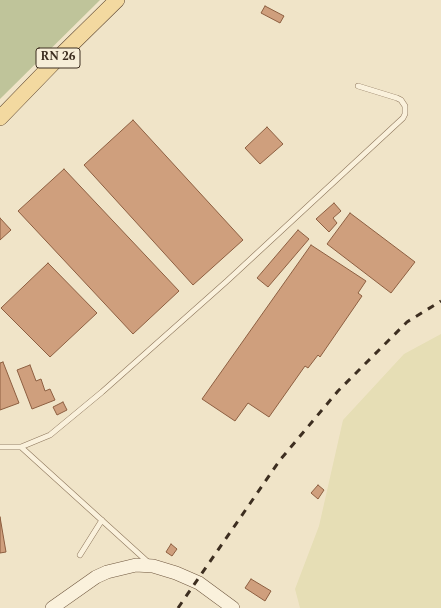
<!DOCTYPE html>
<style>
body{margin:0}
canvas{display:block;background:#f0e4c8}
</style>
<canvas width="441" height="608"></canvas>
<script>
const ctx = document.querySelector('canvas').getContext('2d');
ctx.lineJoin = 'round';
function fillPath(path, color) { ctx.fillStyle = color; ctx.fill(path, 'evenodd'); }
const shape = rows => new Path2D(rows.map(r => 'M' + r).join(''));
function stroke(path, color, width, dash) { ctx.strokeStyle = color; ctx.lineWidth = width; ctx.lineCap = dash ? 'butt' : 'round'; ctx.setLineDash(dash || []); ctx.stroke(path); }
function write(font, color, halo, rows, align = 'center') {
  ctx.font = font + ' Spectral,serif'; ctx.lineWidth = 3; ctx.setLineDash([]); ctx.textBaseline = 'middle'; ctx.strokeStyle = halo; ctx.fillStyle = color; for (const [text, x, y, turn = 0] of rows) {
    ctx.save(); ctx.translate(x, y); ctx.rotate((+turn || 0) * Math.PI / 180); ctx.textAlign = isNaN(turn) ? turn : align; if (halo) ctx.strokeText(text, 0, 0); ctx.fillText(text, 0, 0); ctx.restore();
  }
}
fillPath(shape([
 [441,334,441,608,300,608,295,589,319,526,343,420,404,354]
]), '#e6deb5');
fillPath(shape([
 [0,0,100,0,0,99]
]), '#bfc49a');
const building = shape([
 [265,6,284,16,280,23,261,13,265,6],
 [133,120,243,240,193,285,84,165,133,120],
 [267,127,283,144,260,164,245,148,267,127],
 [64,169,179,291,133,334,18,211,64,169],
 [334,203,341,211,333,218,337,223,329,232,316,219,334,203],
 [350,213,415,262,391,293,327,244,350,213],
 [0,218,11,230,0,240,0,218],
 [298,230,309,239,268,287,257,278,298,230],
 [311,245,366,281,358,293,362,296,320,357,318,355,308,368,305,366,269,417,248,403,235,421,202,399,311,245],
 [48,263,97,313,50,357,1,308,48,263],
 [3,362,19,403,0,410,0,363,3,362],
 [30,365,36,381,41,379,45,391,50,389,55,400,32,409,17,370,30,365],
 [63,402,67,410,57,415,53,407,63,402],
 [318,485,324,490,318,499,311,493,318,485],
 [0,517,6,552,0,553,0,517],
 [171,544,177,549,172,556,166,552,171,544],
 [251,579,271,591,265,601,245,588,251,579]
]);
fillPath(building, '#cf9f7d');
stroke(building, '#8d5f41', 1);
const service = shape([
 [0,447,21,447,149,563],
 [21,447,50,435,102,392,227,281,403,118,405,114,405,106,401,100,397,98,358,86],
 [80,555,102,520]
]);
const secondary = shape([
 [52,608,96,577,107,572,136,565,153,566,176,573,199,583,233,608]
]);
const primary = shape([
 [0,118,63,53,117,0]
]);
stroke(service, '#8d765c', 6);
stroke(secondary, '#6f573f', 14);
stroke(primary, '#5b4430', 16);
stroke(service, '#faf1dc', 5);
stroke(secondary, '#faf1dc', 13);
stroke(primary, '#f3d9a0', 15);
stroke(shape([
 [178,608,280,460,338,391,407,322,441,301]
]), '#3d2e20', 3, [7, 7]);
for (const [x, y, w] of [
 [58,58,44]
]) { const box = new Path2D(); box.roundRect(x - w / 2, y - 10, w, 20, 3); ctx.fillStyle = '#f7eed8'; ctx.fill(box); stroke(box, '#3d2e20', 1); }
write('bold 12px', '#3d2e20', null, [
 ["RN 26",58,58]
]);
</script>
